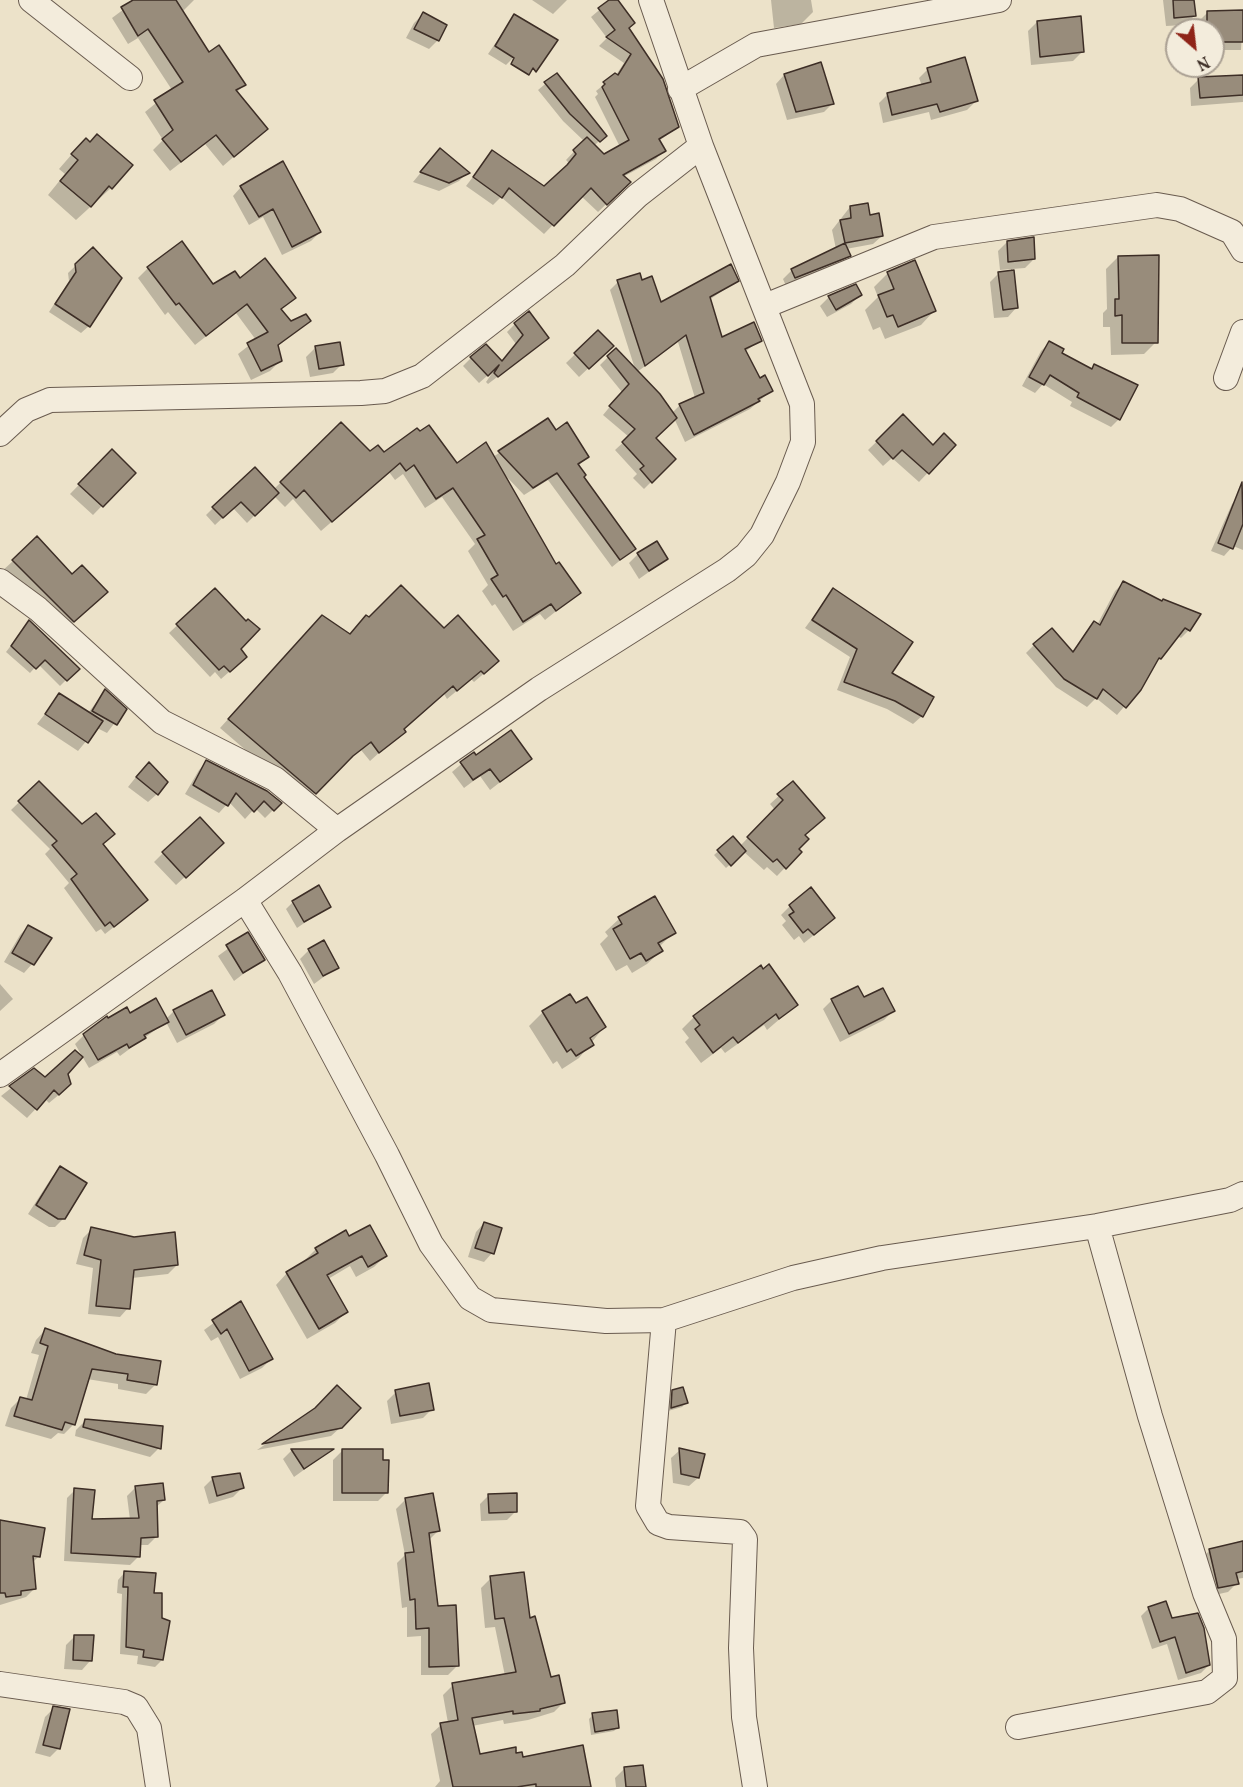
<!DOCTYPE html>
<style>
body{margin:0}
#map{position:relative;width:1243px;height:1787px;overflow:hidden;background:#ece2c9;font-family:Vollkorn,serif}
canvas{display:block}
.north{position:absolute;left:1165px;top:18px;width:60px;height:60px;box-sizing:border-box;background:#f3ecdc;border:2px solid #aaa093;border-radius:50%;rotate:152deg;font-size:16px;font-weight:700;line-height:24px;text-align:center;color:#3d2e26}
.north::after{content:'';display:block;margin:auto;width:21px;height:27px;background:#8f2418;clip-path:polygon(50% 0,100% 100%,50% 72%,0 100%)}
</style>
<div id="map">
<canvas width="1243" height="1787"></canvas>
<div class="north">N</div>
</div>
<script>
const ctx = document.querySelector('canvas').getContext('2d');
ctx.lineJoin = 'round';
function fillPath(path, color) { ctx.fillStyle = color; ctx.fill(path, 'evenodd'); }
const shape = rows => new Path2D(rows.map(r => 'M' + r).join(''));
function stroke(path, color, width, dash) { ctx.strokeStyle = color; ctx.lineWidth = width; ctx.lineCap = dash ? 'butt' : 'round'; ctx.setLineDash(dash || []); ctx.stroke(path); }
fillPath(shape([
 [136,0,194,0,182,12,208,54,244,85,237,92,266,129,223,166,205,144,170,171,153,150,163,140,145,112,172,90,138,38,128,44,112,18],
 [532,0,567,0,553,14],
 [611,0,616,0,628,29,678,127,659,141,664,150,656,159,623,177,629,182,598,212,581,196,544,234,501,197,493,205,466,186,492,152,544,188,569,163,566,160,584,141,563,121,538,90,556,75,605,135,594,146,604,156,620,147,595,97,598,94,596,91,616,75,624,63,599,46,607,38,591,17],
 [771,0,811,0,813,12,801,24,774,28],
 [1163,0,1193,0,1194,16,1185,25,1166,26],
 [1208,12,1243,12,1241,50,1213,50,1213,30,1199,30,1199,21],
 [423,14,445,25,438,40,429,49,406,38,414,23],
 [514,16,514,57,506,65,488,54],
 [1037,22,1082,52,1073,61,1031,65,1028,31],
 [928,69,976,101,967,110,931,120,929,112,883,123,879,103,888,94,922,86,919,78],
 [784,75,833,103,824,112,787,120,776,84],
 [1243,76,1243,102,1191,106,1190,88,1199,79],
 [72,154,131,165,111,188,76,220,48,195,65,174,59,169],
 [432,159,467,173,459,181,439,191,413,182],
 [241,187,320,232,311,241,282,255,263,217,249,225,233,196],
 [850,207,869,216,882,236,873,244,846,249,849,255,840,264,786,286,783,279,792,270,836,249,832,230],
 [1007,242,1034,259,1025,268,1012,269,1016,308,1008,317,994,318,990,282,999,273,1011,272,1011,269,1000,270,998,251],
 [93,249,89,326,81,333,49,312,69,281,68,273],
 [1118,257,1156,342,1144,354,1111,355,1110,327,1103,327,1103,313,1107,309,1106,269],
 [148,268,213,286,239,280,294,298,280,310,290,323,309,321,277,347,280,361,270,371,251,380,238,354,256,340,236,313,195,345,168,312,165,315,138,278],
 [888,273,934,311,921,325,885,339,880,327,873,330,865,310,878,297,874,287],
 [737,281,709,300,721,339,760,340,745,352,759,380,771,391,750,409,685,442,674,418,654,438,674,459,644,489,633,478,637,474,615,450,629,437,603,415,622,392,600,365,615,350,636,372,610,290,618,282,641,282,660,304],
 [678,342,695,398,680,405,672,413,637,372],
 [860,295,851,304,827,317,820,306,829,297],
 [515,324,538,346,488,384,486,382,495,369,479,383,463,366,471,358,501,362,516,344,507,332],
 [598,332,612,346,579,377,566,363],
 [1049,343,1060,354,1090,370,1095,366,1119,419,1111,427,1070,406,1072,402,1043,384,1035,393,1022,386,1041,351],
 [315,348,342,364,333,373,310,377,306,357],
 [903,416,933,446,954,445,919,482,892,458,883,466,868,450],
 [548,420,555,432,588,457,578,466,582,477,634,549,612,567,548,480,524,495,504,474,556,566,579,593,545,620,540,614,513,631,495,604,492,606,482,591,488,585,468,551,475,544,442,497,425,508,403,474,395,480,389,472,321,531,293,499,285,507,274,496,247,523,233,508,215,525,206,515,213,508,274,489,341,424,370,453,457,465,493,457],
 [112,451,134,473,93,515,70,494],
 [1240,496,1243,497,1243,550,1233,546,1224,556,1211,551,1232,504],
 [638,554,667,559,639,579,629,563],
 [13,561,72,576,94,604,61,633,1,572],
 [1123,583,1189,630,1181,638,1177,636,1153,665,1139,689,1117,715,1096,698,1087,707,1056,687,1026,653,1034,645,1072,653,1086,632,1095,623,1097,625,1115,591],
 [215,590,239,649,237,665,221,679,215,672,210,677,169,633],
 [833,590,922,716,913,724,887,709,837,690,850,657,805,628],
 [29,622,77,669,60,686,38,664,30,673,6,652],
 [313,626,350,635,444,630,488,670,474,682,471,679,447,699,444,694,370,761,361,750,344,763,306,802,220,728],
 [105,691,125,709,107,733,97,728,78,751,37,724,60,695,88,713],
 [473,754,476,757,530,759,490,790,480,776,464,788,452,772],
 [207,762,280,803,265,818,255,808,245,819,229,802,219,813,185,794,199,770],
 [140,772,157,794,148,802,128,787],
 [39,783,102,845,138,908,105,934,101,929,96,932,64,888,69,883,45,854,50,849,11,810],
 [793,783,804,836,797,849,800,852,777,876,767,867,764,870,744,852,726,868,714,855,733,838,740,846,775,810,770,804],
 [213,851,176,885,154,862,163,853],
 [655,898,674,932,659,947,661,951,647,964,632,973,627,965,616,971,600,944,608,936,605,932,619,919],
 [293,902,329,906,297,928,286,909],
 [790,906,824,927,804,943,799,936,794,940,782,925,786,921,781,915],
 [28,926,32,964,24,973,4,962,20,935],
 [248,934,263,959,234,981,218,956],
 [309,950,337,967,314,984,300,959],
 [0,984,13,999,0,1011],
 [212,992,223,1015,214,1024,177,1043,166,1022,120,1056,117,1052,89,1068,75,1044,84,1035,130,1015,166,1019,174,1011],
 [570,996,576,1005,604,1027,579,1058,562,1069,557,1061,553,1064,529,1026,543,1012],
 [863,999,893,1011,884,1020,840,1042,823,1009,832,1000],
 [796,1005,767,1030,764,1025,725,1053,721,1048,701,1063,685,1042,689,1038,682,1029,694,1017],
 [34,1070,45,1079,66,1074,61,1093,49,1103,45,1099,27,1118,1,1096],
 [60,1168,64,1218,55,1227,49,1227,28,1214,52,1177],
 [484,1223,492,1253,484,1262,468,1257,476,1232],
 [92,1229,177,1265,168,1274,132,1278,128,1308,120,1317,88,1314,93,1268,76,1264,83,1238],
 [349,1238,385,1256,374,1267,356,1277,350,1266,328,1279,347,1311,335,1323,307,1339,276,1285,287,1273,306,1262,305,1260,316,1249],
 [240,1304,271,1359,262,1368,240,1379,218,1337,211,1341,204,1330],
 [45,1330,156,1384,146,1394,118,1389,118,1384,87,1379,74,1424,64,1434,58,1433,51,1439,5,1426,11,1408,21,1398,26,1400,39,1355,31,1353,36,1340],
 [673,1391,686,1403,682,1407,668,1411,669,1395],
 [396,1392,432,1409,423,1418,391,1424,387,1401],
 [315,1411,341,1427,331,1436,257,1450],
 [85,1421,159,1448,150,1457,75,1436,76,1430],
 [292,1450,330,1451,294,1477,283,1459],
 [680,1450,698,1478,689,1486,673,1483,671,1458],
 [342,1451,381,1461,387,1492,378,1501,333,1501,333,1460],
 [213,1478,242,1488,233,1497,209,1504,204,1487],
 [135,1488,164,1500,155,1508,156,1537,148,1545,139,1545,138,1557,130,1565,64,1561,67,1498,75,1490,91,1521,130,1520,127,1496],
 [489,1495,516,1511,507,1520,481,1521,480,1504],
 [405,1500,438,1531,430,1539,436,1608,457,1666,448,1675,421,1675,421,1636,407,1637,407,1607,402,1608,397,1563,405,1555,396,1509],
 [0,1522,39,1556,32,1563,35,1588,26,1597,0,1605],
 [1243,1540,1243,1578,1236,1579,1237,1583,1228,1592,1210,1596,1201,1559,1210,1550],
 [125,1572,153,1594,162,1660,155,1667,137,1664,138,1656,120,1654,122,1594,117,1593,118,1580],
 [491,1578,528,1619,549,1679,564,1702,554,1712,528,1720,504,1724,503,1720,472,1726,479,1756,515,1755,590,1787,435,1787,440,1781,431,1734,441,1725,448,1723,443,1695,453,1685,505,1676,495,1627,485,1628,481,1588],
 [1149,1608,1171,1620,1209,1665,1201,1673,1178,1680,1167,1644,1152,1649,1141,1616],
 [75,1636,90,1661,82,1670,64,1669,66,1645],
 [54,1708,59,1748,50,1757,35,1753,45,1717],
 [593,1715,618,1727,614,1731,591,1735,589,1719],
 [624,1769,644,1787,616,1787,615,1778]
]), '#0003');
const building = shape([
 [133,0,176,0,209,52,219,45,246,85,236,90,268,129,234,157,216,135,181,162,162,139,173,130,154,100,183,82,148,29,138,36,121,7,133,0],
 [609,0,618,0,635,23,629,28,663,79,679,127,659,139,666,151,623,175,631,182,607,205,591,188,554,226,509,188,502,198,473,177,492,150,544,186,567,165,576,154,573,150,587,137,604,154,629,140,602,87,605,84,603,82,615,73,618,75,631,54,606,37,615,30,598,8,609,0],
 [1173,0,1194,0,1196,16,1174,18,1173,0],
 [1243,10,1243,42,1213,42,1213,30,1207,30,1207,11,1243,10],
 [423,12,447,25,439,41,414,29,423,12],
 [514,14,558,40,536,72,533,68,529,75,511,64,514,58,495,46,514,14],
 [1081,16,1084,52,1040,57,1037,21,1081,16],
 [965,57,978,101,940,112,937,104,892,115,887,93,931,82,927,68,965,57],
 [821,62,834,104,796,112,784,74,821,62],
 [557,73,607,136,600,142,570,114,544,82,557,73],
 [1243,75,1243,95,1200,98,1198,77,1243,75],
 [97,134,133,165,112,189,109,186,91,207,60,181,78,160,71,154,86,138,90,142,97,134],
 [440,148,470,173,449,183,420,172,440,148],
 [283,161,321,232,292,247,273,209,259,217,240,186,283,161],
 [868,203,870,215,879,213,883,236,845,243,840,220,851,218,850,206,868,203],
 [1034,237,1035,259,1008,262,1007,241,1034,237],
 [182,241,213,284,235,271,240,278,265,258,296,298,281,309,291,321,306,314,311,321,278,345,282,361,261,371,247,343,268,332,247,304,206,336,179,303,176,305,147,267,182,241],
 [845,243,851,256,795,278,791,269,845,243],
 [93,247,122,278,90,327,55,304,76,272,75,264,93,247],
 [1159,255,1158,343,1122,343,1122,315,1115,316,1115,299,1119,299,1118,256,1159,255],
 [915,260,936,311,898,327,893,315,887,317,878,295,894,289,887,272,915,260],
 [731,264,739,281,710,297,722,337,754,322,762,341,745,349,760,378,765,375,773,391,758,399,760,401,694,435,679,404,704,393,686,335,645,366,617,280,640,273,642,280,652,276,661,302,731,264],
 [1014,270,1018,308,1003,310,998,272,1014,270],
 [856,284,862,295,836,310,828,296,856,284],
 [529,311,549,338,498,377,494,373,499,365,488,376,470,357,486,344,502,361,523,335,514,323,529,311],
 [598,330,614,346,589,369,574,353,598,330],
 [1049,341,1064,349,1062,353,1092,369,1094,364,1138,385,1120,420,1077,397,1079,393,1050,375,1044,385,1029,377,1049,341],
 [340,342,344,365,319,369,315,346,340,342],
 [616,348,660,394,677,418,656,438,676,459,652,483,640,469,644,466,622,442,635,429,609,406,629,384,607,356,616,348],
 [903,414,933,445,944,433,956,445,929,474,902,450,893,459,876,441,903,414],
 [548,418,556,430,567,422,589,457,578,464,586,475,584,477,636,549,620,560,557,473,533,488,498,451,548,418],
 [341,422,370,451,378,445,384,452,417,428,420,431,429,425,457,463,486,442,556,564,559,562,581,593,556,611,551,604,523,622,506,595,503,597,491,579,498,575,477,539,485,535,453,488,436,499,414,465,406,471,400,463,332,522,304,490,296,498,280,482,341,422],
 [112,449,136,473,103,507,78,484,112,449],
 [255,467,279,493,255,516,241,502,223,518,212,507,255,467],
 [1242,482,1243,524,1233,549,1218,543,1242,482],
 [37,536,72,574,82,565,108,592,74,622,12,560,37,536],
 [657,541,668,559,649,571,637,553,657,541],
 [1123,581,1162,601,1163,599,1201,614,1190,631,1185,628,1161,659,1159,658,1141,690,1126,708,1103,689,1097,699,1064,679,1033,644,1052,628,1073,652,1094,621,1100,625,1123,581],
 [401,585,444,628,458,615,499,661,484,674,481,671,457,691,453,686,404,729,406,732,379,753,371,742,353,756,316,794,228,719,322,615,350,634,366,615,369,617,401,585],
 [215,588,246,621,248,619,260,629,241,649,247,657,230,672,224,666,219,670,176,624,215,588],
 [833,588,913,642,892,673,934,697,923,717,895,701,844,682,857,649,812,620,833,588],
 [29,620,80,669,67,681,45,660,36,669,11,646,29,620],
 [105,689,127,709,117,725,92,711,105,689],
 [59,693,103,721,88,743,45,714,59,693],
 [511,730,532,759,500,782,490,769,473,780,460,762,474,752,476,755,511,730],
 [206,760,267,791,282,803,274,811,264,801,254,812,236,793,228,806,193,785,206,760],
 [149,762,168,782,158,795,136,777,149,762],
 [39,781,82,824,96,813,115,834,103,844,148,900,114,927,110,922,105,926,71,879,77,874,52,845,57,841,18,801,39,781],
 [793,781,825,818,805,835,809,839,799,849,802,852,786,869,777,859,773,862,747,837,783,800,777,794,793,781],
 [200,817,224,843,186,878,162,852,200,817],
 [733,836,746,851,731,866,717,850,733,836],
 [319,885,331,907,304,922,292,901,319,885],
 [811,887,835,918,814,935,808,929,803,933,789,915,794,912,789,905,811,887],
 [655,896,676,933,658,943,663,951,646,961,641,953,630,959,613,929,622,924,618,917,655,896],
 [28,925,52,938,34,965,12,953,28,925],
 [248,932,265,960,243,973,226,945,248,932],
 [324,940,339,968,323,976,308,949,324,940],
 [769,964,798,1005,779,1019,776,1014,738,1043,733,1037,713,1053,695,1029,700,1025,693,1016,761,965,763,969,769,964],
 [858,986,864,997,883,988,895,1011,849,1034,831,999,858,986],
 [212,990,225,1015,186,1035,173,1010,212,990],
 [570,994,576,1003,587,997,606,1027,590,1038,594,1045,576,1056,571,1049,567,1052,542,1011,570,994],
 [156,998,169,1022,144,1035,146,1038,129,1048,127,1044,98,1060,83,1034,107,1016,108,1018,127,1007,130,1013,156,998],
 [75,1050,83,1057,68,1074,71,1084,59,1095,54,1090,37,1110,9,1086,34,1068,45,1077,75,1050],
 [60,1166,87,1183,65,1219,58,1219,36,1205,60,1166],
 [484,1222,502,1228,494,1254,475,1248,484,1222],
 [370,1225,387,1256,368,1267,362,1256,327,1275,348,1312,319,1329,286,1272,318,1253,315,1248,346,1230,349,1236,370,1225],
 [91,1227,134,1237,175,1232,178,1265,134,1270,130,1309,96,1306,101,1260,84,1255,91,1227],
 [241,1301,273,1359,249,1371,227,1329,221,1334,212,1320,241,1301],
 [45,1328,116,1354,161,1361,157,1385,127,1380,128,1374,92,1369,75,1425,65,1422,62,1430,14,1416,20,1397,32,1400,48,1346,40,1343,45,1328],
 [429,1383,434,1410,400,1416,395,1390,429,1383],
 [337,1385,361,1408,342,1428,262,1444,315,1408,337,1385],
 [683,1387,688,1403,671,1408,672,1390,683,1387],
 [85,1419,163,1426,161,1449,83,1427,85,1419],
 [679,1448,705,1454,699,1478,681,1474,679,1448],
 [291,1449,334,1449,304,1469,291,1449],
 [342,1449,383,1449,383,1460,389,1460,388,1493,342,1493,342,1449],
 [240,1473,244,1488,217,1496,212,1477,240,1473],
 [163,1483,165,1500,157,1501,158,1537,141,1538,140,1557,71,1553,74,1488,95,1490,92,1519,139,1518,135,1486,163,1483],
 [433,1493,440,1531,429,1533,438,1606,456,1605,459,1666,429,1667,429,1628,416,1629,415,1599,410,1600,405,1553,414,1552,405,1498,433,1493],
 [517,1493,517,1512,489,1513,488,1494,517,1493],
 [0,1520,45,1528,40,1557,33,1556,36,1589,21,1591,21,1595,6,1597,5,1593,0,1593,0,1520],
 [1243,1541,1243,1571,1236,1573,1239,1584,1218,1588,1209,1549,1243,1541],
 [124,1571,156,1573,154,1593,162,1593,162,1618,170,1621,163,1660,143,1657,144,1650,126,1647,128,1587,123,1587,124,1571],
 [524,1572,530,1618,535,1616,551,1677,559,1675,565,1703,540,1709,540,1711,513,1714,513,1711,472,1718,480,1754,516,1747,516,1753,522,1752,523,1757,583,1745,591,1787,536,1787,536,1784,517,1787,453,1787,440,1723,458,1720,452,1683,516,1672,504,1618,495,1619,490,1576,524,1572],
 [1166,1601,1172,1618,1198,1613,1204,1628,1210,1665,1186,1673,1175,1637,1160,1642,1148,1607,1166,1601],
 [74,1635,94,1635,92,1661,73,1660,74,1635],
 [53,1706,70,1709,60,1749,43,1745,53,1706],
 [617,1710,619,1728,595,1732,592,1713,617,1710],
 [643,1765,646,1787,626,1787,624,1767,643,1765]
]);
fillPath(building, '#988c7b');
stroke(building, '#3d2e26', 1.5);
const minor = shape([
 [31,0,130,78],
 [680,89,756,45,999,0],
 [765,306,934,237,1157,205,1180,209,1232,232,1243,250],
 [1226,378,1243,332],
 [0,434,26,410,50,400,361,393,385,391,422,376,565,265,637,196,701,146],
 [0,581,38,609,162,722,275,779,337,830],
 [245,900,290,973,387,1155,431,1244,470,1298,491,1310,606,1321,664,1320,793,1278,882,1258,1097,1226,1230,1200,1243,1194],
 [0,1075,245,900,337,830,539,689,727,570,746,555,762,535,788,482,803,442,802,404,701,146,651,0],
 [664,1320,648,1506,658,1523,669,1527,740,1532,745,1539,741,1648,744,1717,755,1787],
 [0,1684,124,1702,136,1707,149,1728,158,1787],
 [1018,1727,1207,1692,1225,1678,1224,1639,1205,1593,1150,1416,1097,1226]
]);
stroke(minor, '#695b4f', 26);
stroke(minor, '#f3ecdc', 24);
</script>
